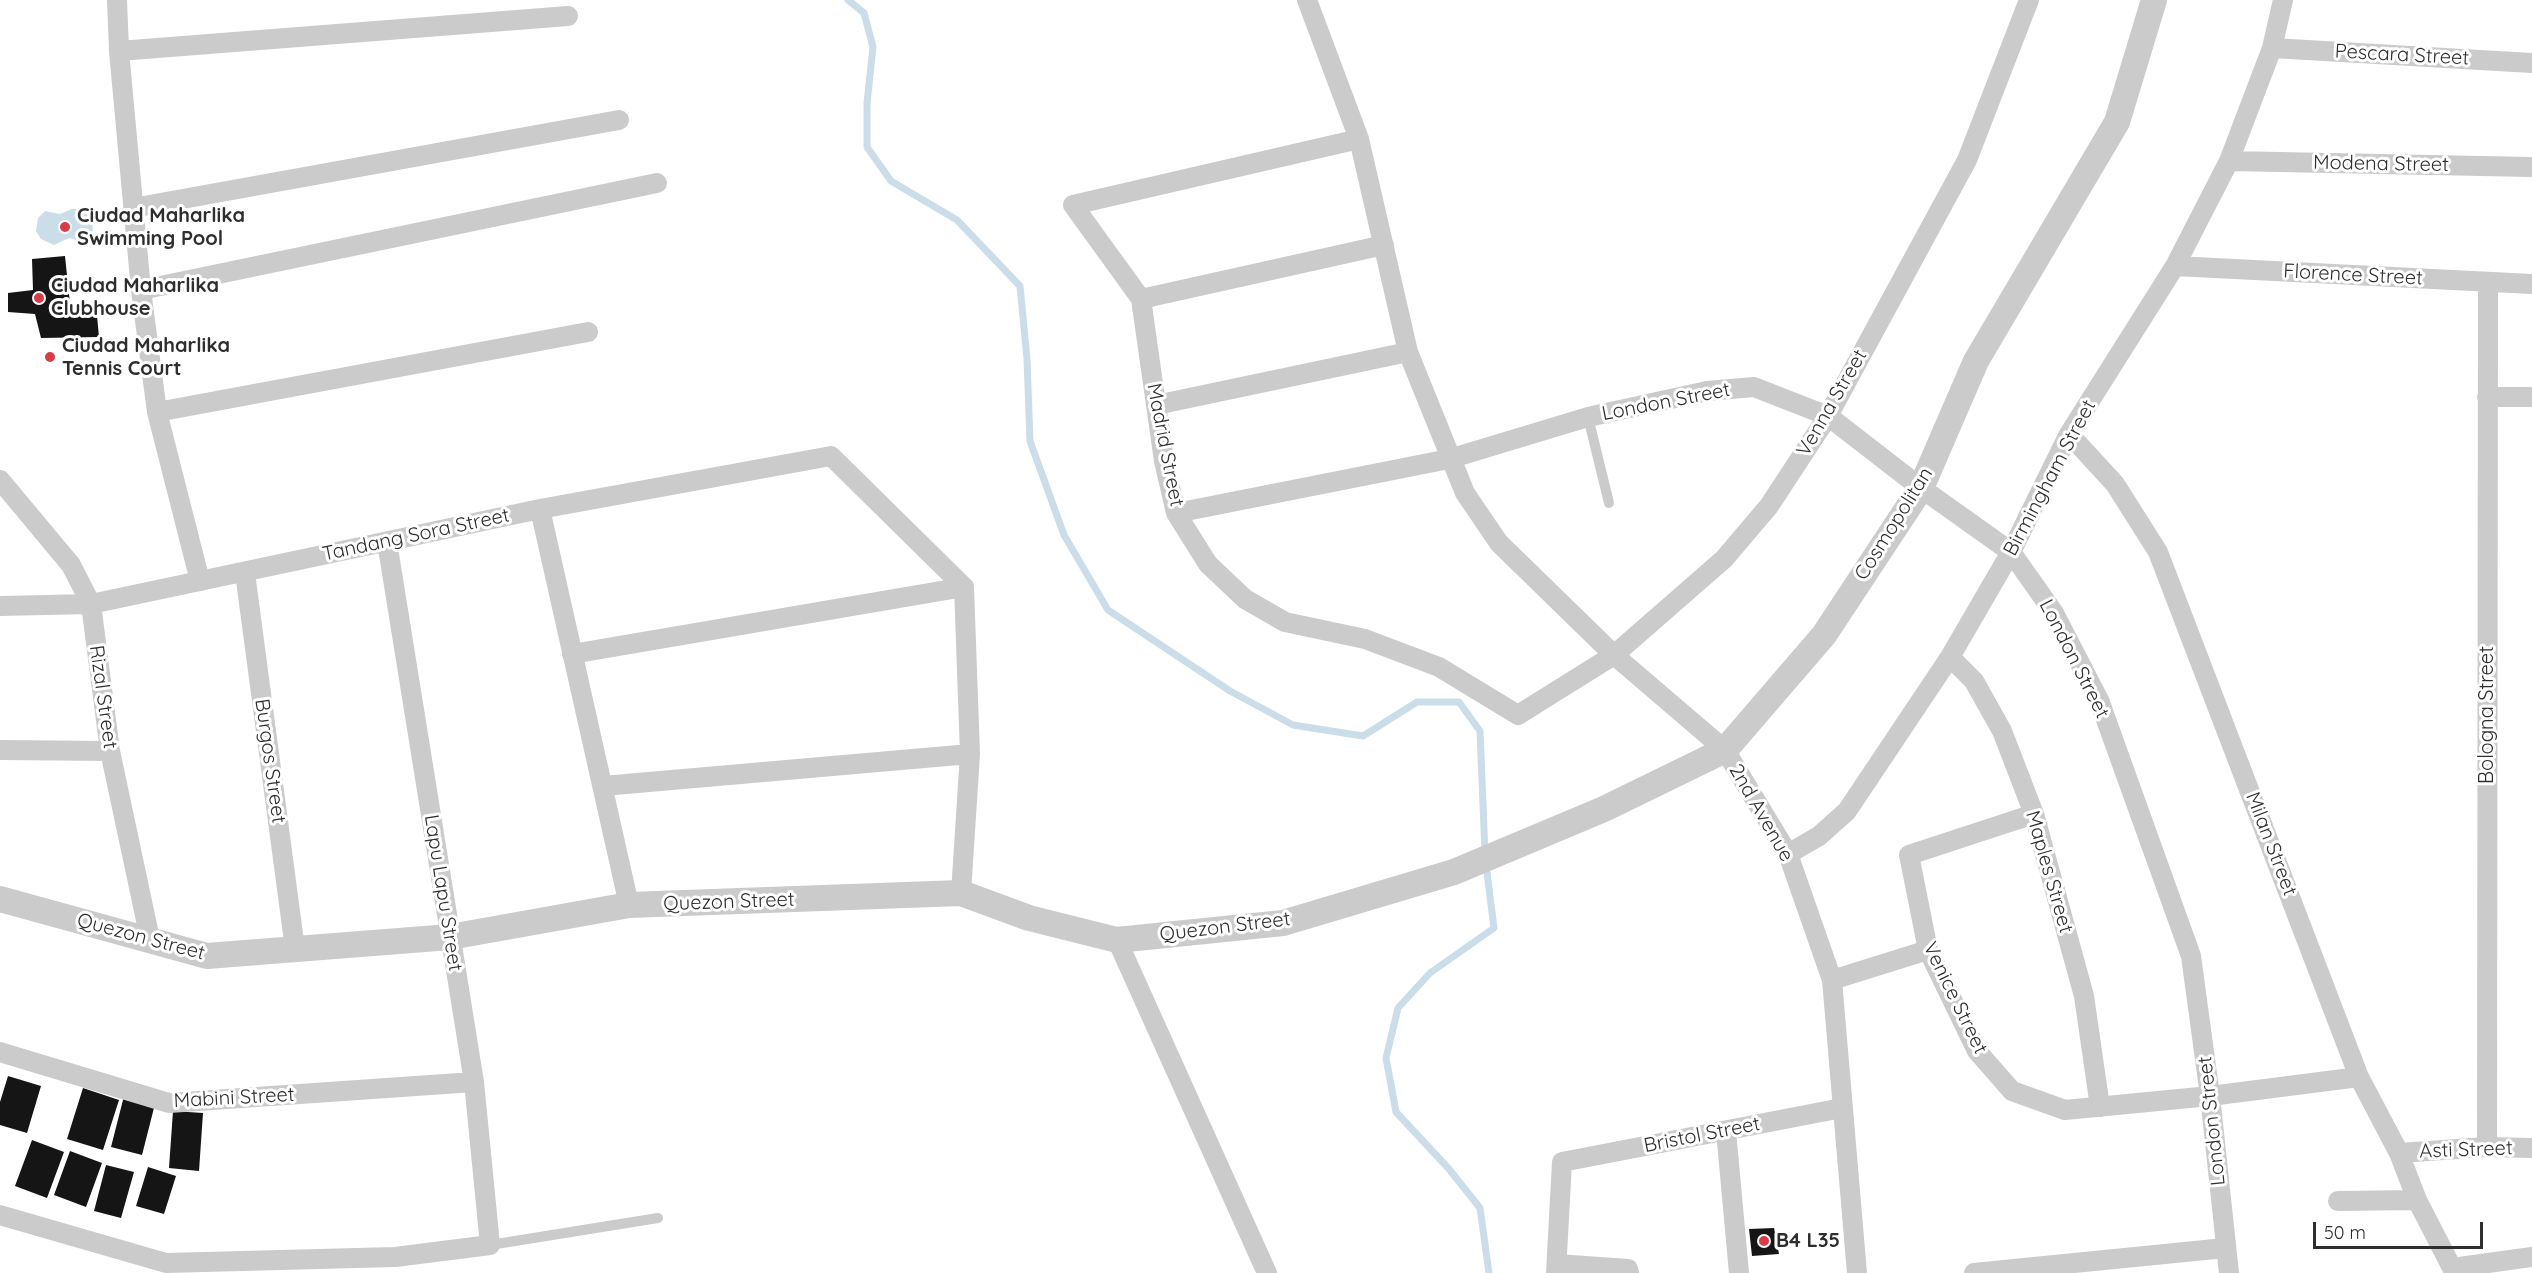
<!DOCTYPE html>
<style>
body{margin:0}
#map{position:relative;width:2532px;height:1273px;overflow:hidden;background:#fff;font-family:Quicksand,sans-serif}
canvas{display:block}
.scale{position:absolute;left:2313px;top:1222px;width:170px;height:27px;box-sizing:border-box;border:3px solid #2e2e2e;border-top:0;padding-left:8px;font-size:18px;line-height:21px;white-space:nowrap;color:#2e2e2e;-webkit-text-stroke:4px #fff;paint-order:stroke}
</style>
<div id="map">
<canvas width="2532" height="1273"></canvas>
<div class="scale">50 m</div>
</div>
<script>
const ctx = document.querySelector('canvas').getContext('2d');
ctx.lineJoin = 'round';
function fillPath(path, color) { ctx.fillStyle = color; ctx.fill(path, 'evenodd'); }
const shape = rows => new Path2D(rows.map(r => 'M' + r).join(''));
function stroke(path, color, width, dash) { ctx.strokeStyle = color; ctx.lineWidth = width; ctx.lineCap = dash ? 'butt' : 'round'; ctx.setLineDash(dash || []); ctx.stroke(path); }
function write(font, color, halo, rows, align = 'center') {
  ctx.font = font + ' Quicksand,sans-serif'; ctx.lineWidth = 6; ctx.setLineDash([]); ctx.textBaseline = 'middle'; ctx.strokeStyle = halo; ctx.fillStyle = color; for (const [text, x, y, turn = 0] of rows) {
    ctx.save(); ctx.translate(x, y); ctx.rotate((+turn || 0) * Math.PI / 180); ctx.textAlign = isNaN(turn) ? turn : align; if (halo) ctx.strokeText(text, 0, 0); ctx.fillText(text, 0, 0); ctx.restore();
  }
}
fillPath(shape([
 [72,209,81,209,92,219,93,233,87,239,80,241,69,238,54,245,41,239,36,231,38,218,45,211,60,214]
]), '#cadde9');
stroke(shape([
 [848,0,864,13,873,47,867,103,867,147,891,181,957,220,1020,286,1027,359,1030,441,1064,535,1108,610,1230,691,1293,725,1363,736,1417,702,1459,702,1480,731,1485,854],
 [1486,865,1494,928,1430,973,1398,1008,1386,1058,1396,1112,1449,1169,1480,1208,1489,1273]
]), '#cadde9', 7);
fillPath(shape([
 [65,256,70,304,96,305,99,337,41,338,35,314,8,312,8,293,33,290,32,259],
 [8,1076,41,1086,27,1133,0,1125,0,1102],
 [83,1088,119,1100,103,1150,67,1139],
 [124,1096,155,1104,142,1155,111,1147],
 [173,1111,203,1113,199,1171,169,1168],
 [32,1140,64,1152,47,1198,15,1186],
 [70,1151,102,1163,86,1207,54,1195],
 [106,1165,134,1172,121,1218,94,1211],
 [148,1167,176,1176,164,1214,136,1206],
 [1774,1228,1779,1254,1752,1256,1749,1229]
]), '#151515');
stroke(shape([
 [1588,417,1609,503],
 [490,1245,658,1218]
]), '#cbcbcb', 10);
stroke(shape([
 [117,0,119,51,141,290,157,412,200,581],
 [1307,0,1359,139,1408,352,1465,493,1499,543,1614,655,1725,750,1788,854,1832,980,1857,1273],
 [2272,48,2532,63],
 [119,51,568,16],
 [1359,139,1073,205,1141,299,1164,461,1176,513,1208,564,1245,599,1285,622,1365,639,1439,667,1518,715,1614,655,1724,559,1769,506,1828,416,1967,160,2029,0],
 [2229,161,2532,167],
 [133,208,619,120],
 [2175,266,2532,284],
 [141,290,657,183],
 [1141,299,1384,245],
 [2487,397,2532,397],
 [1156,405,1408,352],
 [157,412,588,332],
 [2069,434,2115,484,2158,552,2359,1077,2399,1153,2417,1200,2452,1268,2532,1257],
 [0,480,71,565,91,604,110,751,150,939],
 [540,509,629,905],
 [1176,513,1449,459,1588,417,1707,391,1754,387,1828,416,1921,488,2011,552,2054,613,2099,700,2191,956,2210,1096,2229,1273],
 [245,573,295,949],
 [0,606,91,604,540,509,831,456,964,587,970,754,961,893],
 [572,654,964,587],
 [1950,657,1974,681,2002,731,2034,814,2084,996,2100,1107],
 [0,750,110,751],
 [603,786,970,754],
 [2034,814,1909,855,1928,950,1977,1051,2012,1091,2065,1110,2210,1096,2359,1077],
 [1788,854,1819,836,1847,811,1950,657,2011,552,2069,434,2175,266,2229,161,2272,48,2283,0],
 [1117,940,1267,1273],
 [1832,980,1928,950],
 [0,1052,169,1103,474,1082],
 [1726,1131,1739,1273],
 [2487,1147,2488,282],
 [2399,1153,2487,1147,2532,1148],
 [2338,1201,2417,1200],
 [0,1215,166,1263,395,1257,490,1245,474,1082,387,542],
 [1557,1264,1628,1269,1629,1273],
 [1556,1273,1562,1162,1842,1108],
 [1974,1273,2225,1248]
]), '#cbcbcb', 20);
stroke(shape([
 [0,899,207,956,450,937,629,905,961,893,1029,918,1117,940,1283,923,1454,872,1604,809,1725,750,1824,635,1921,488,1976,361,2117,122,2154,0]
]), '#cbcbcb', 26);
for (const [x, y, r, color] of [
 [65,227,6,"#d93c47"],
 [39,298,6,"#d93c47"],
 [50,357,6,"#d93c47"],
 [1764,1241,6,"#d93c47"]
]) { const dot = new Path2D(); dot.arc(x, y, r, 0, 2 * Math.PI); ctx.fillStyle = color; ctx.fill(dot); stroke(dot, '#fff', 2); }
write('20px', '#2e2e2e', '#fff', [
 ["Pescara Street",2402,55,3],
 ["Modena Street",2381,164,1],
 ["Florence Street",2353,275,3],
 ["London Street",1666,402,-11],
 ["Venna Street",1832,403,-60],
 ["Madrid Street",1165,445,79],
 ["Birmingham Street",2050,478,-62],
 ["Cosmopolitan",1894,524,-58],
 ["Tandang Sora Street",416,535,-12],
 ["London Street",2074,659,63],
 ["Rizal Street",103,697,82],
 ["Bologna Street",2487,715,-90],
 ["Burgos Street",270,761,82],
 ["2nd Avenue",1761,813,60],
 ["Milan Street",2271,844,69],
 ["Maples Street",2049,872,74],
 ["Lapu Lapu Street",443,893,81],
 ["Quezon Street",729,902,-2],
 ["Quezon Street",1225,927,-7],
 ["Quezon Street",141,937,15],
 ["Venice Street",1955,998,64],
 ["Mabini Street",234,1098,-3],
 ["London Street",2212,1121,-96],
 ["Bristol Street",1702,1135,-11],
 ["Asti Street",2466,1150,-2]
]);
write('bold 20px', '#2e2e2e', '#fff', [
 ["Ciudad Maharlika",77,216],
 ["Swimming Pool",77,239],
 ["Ciudad Maharlika",51,286],
 ["Clubhouse",51,309],
 ["Ciudad Maharlika",62,346],
 ["Tennis Court",62,369],
 ["B4 L35",1776,1241]
], 'left');
</script>
